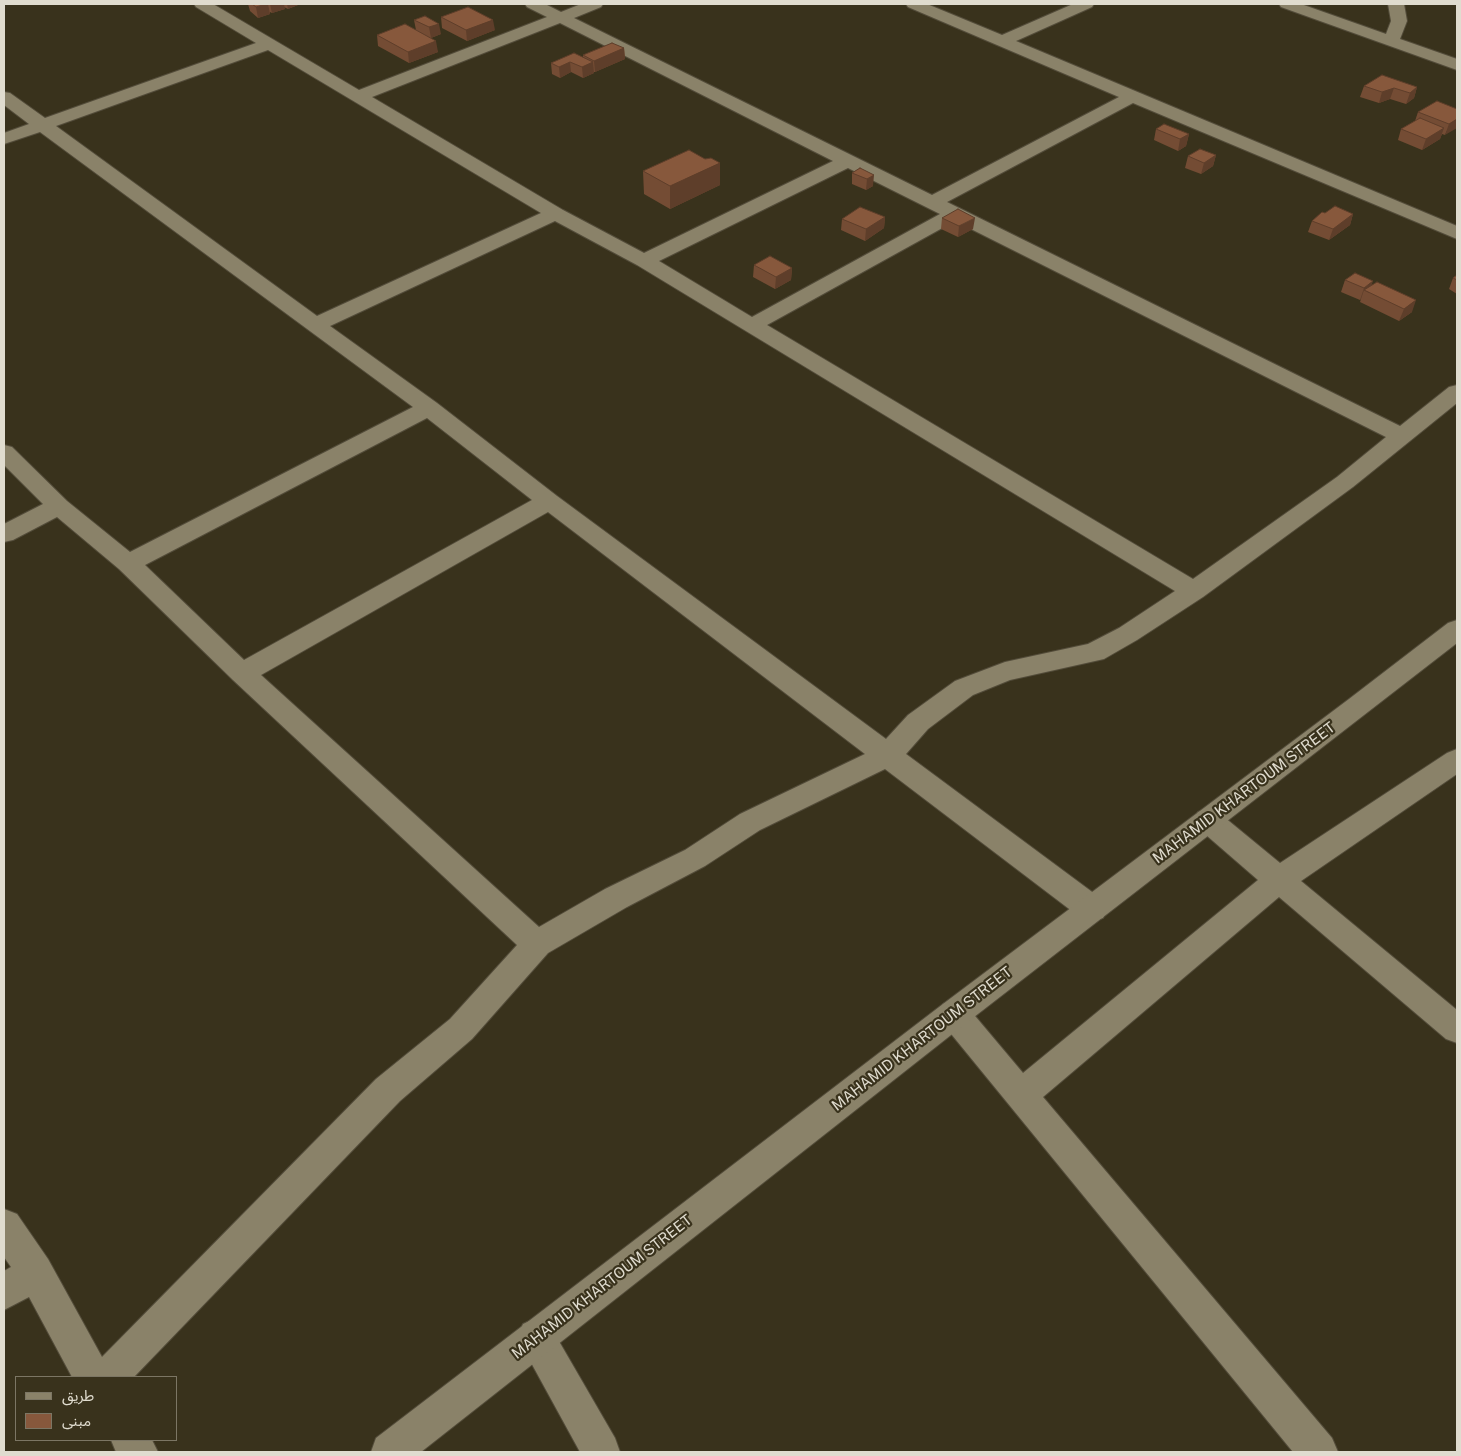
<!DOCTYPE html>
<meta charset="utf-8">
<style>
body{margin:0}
#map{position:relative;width:1461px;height:1456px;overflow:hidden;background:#39321c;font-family:"Public Sans","Noto Sans Arabic",sans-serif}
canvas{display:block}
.frame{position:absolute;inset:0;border:5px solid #e0dccf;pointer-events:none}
.legend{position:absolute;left:15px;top:1376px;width:162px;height:65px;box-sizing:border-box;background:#39321c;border:1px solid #7c7664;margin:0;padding:6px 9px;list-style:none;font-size:15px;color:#e0dccf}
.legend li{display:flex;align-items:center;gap:10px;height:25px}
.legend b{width:25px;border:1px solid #7c7664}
</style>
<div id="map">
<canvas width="1461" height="1456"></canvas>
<div class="frame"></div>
<ul class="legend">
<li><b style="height:6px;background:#8a8269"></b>طريق</li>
<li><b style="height:14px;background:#87583c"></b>مبنى</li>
</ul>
</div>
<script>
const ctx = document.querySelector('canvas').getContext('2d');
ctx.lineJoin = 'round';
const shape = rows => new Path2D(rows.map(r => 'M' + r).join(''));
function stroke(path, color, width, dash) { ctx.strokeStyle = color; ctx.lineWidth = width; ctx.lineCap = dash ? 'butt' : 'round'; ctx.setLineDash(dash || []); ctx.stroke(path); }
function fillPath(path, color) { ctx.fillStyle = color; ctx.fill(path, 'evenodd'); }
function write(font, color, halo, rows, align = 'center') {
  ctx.font = font + ' "Public Sans",sans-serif'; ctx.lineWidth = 4.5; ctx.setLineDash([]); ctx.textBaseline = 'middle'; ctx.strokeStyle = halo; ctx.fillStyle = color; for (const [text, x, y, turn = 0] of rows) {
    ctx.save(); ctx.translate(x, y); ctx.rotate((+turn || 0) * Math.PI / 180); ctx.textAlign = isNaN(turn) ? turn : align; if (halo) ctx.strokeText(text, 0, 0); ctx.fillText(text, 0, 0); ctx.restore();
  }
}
const street = shape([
 [194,4,213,4,359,90,547,17,527,7,525,4,545,4,561,12,581,4,603,4,601,7,574,18,932,195,1119,97,908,7,906,4,927,4,1002,35,1073,4,1094,4,1092,7,1016,41,1457,226,1457,239,1133,103,947,202,1400,426,1449,387,1457,385,1457,403,1353,487,1203,597,1137,640,1104,659,1010,680,973,695,928,729,906,754,1103,900,1107,909,1103,918,1092,921,1081,918,885,769,760,830,705,866,627,907,548,953,472,1039,400,1101,134,1377,72,1377,29,1297,4,1310,4,1271,11,1267,4,1257,4,1209,17,1214,48,1259,102,1357,376,1079,450,1019,517,945,233,680,119,569,57,517,13,540,4,542,4,524,43,504,4,465,4,445,12,447,67,501,130,552,413,407,40,132,4,144,4,133,29,124,4,105,4,92,10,93,45,118,256,43,196,7,194,4],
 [560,23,833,161,644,253,563,210,372,97,560,23],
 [268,50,541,213,317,316,56,126,268,50],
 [848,168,940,214,752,317,659,261,848,168],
 [555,221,637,265,1175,591,1119,628,1088,644,1005,662,955,681,908,715,886,739,557,496,437,403,330,326,555,221],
 [955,221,1386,437,1337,477,1193,579,767,325,955,221],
 [427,418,532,500,244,660,145,565,427,418],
 [548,512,865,754,740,814,685,850,605,889,539,927,261,675,548,512],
 [1279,4,1301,4,1386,34,1391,21,1388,4,1404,4,1407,21,1400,39,1457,59,1457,70,1281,7,1279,4],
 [1457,749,1457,774,1301,881,1457,1010,1457,1043,1446,1039,1279,897,1043,1097,1332,1438,1338,1452,1293,1452,943,1024,938,1014,943,1004,954,1000,965,1004,1023,1073,1258,880,1198,828,1194,820,1198,812,1208,809,1218,812,1280,863,1447,753,1457,749],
 [536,1318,549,1324,615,1438,620,1452,580,1452,517,1337,523,1324,536,1318],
 [111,1440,152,1440,158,1452,116,1452,111,1440]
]);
const secondary = shape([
 [1457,620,1457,643,965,1024,421,1452,371,1452,376,1438,943,1004,1349,699,1448,623,1457,620]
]);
stroke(street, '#534c3a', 2);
stroke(secondary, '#534c3a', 2);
fillPath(street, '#8a8269');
fillPath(secondary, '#8a8269');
fillPath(shape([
 [248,4,297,4,298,5,288,9,284,7,285,9,272,13,270,12,270,14,258,18,250,11],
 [425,16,441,34,431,38,438,52,409,63,378,46,377,35,416,30,414,20],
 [441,17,495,30,467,41,442,28],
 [624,48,625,59,595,72,594,72,594,73,583,78,571,72,560,78,552,74,551,63,583,57,583,55],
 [1364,86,1417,87,1414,98,1406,104,1390,99,1379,103,1360,97],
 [1457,109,1445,135,1442,134,1440,139,1422,150,1398,140,1401,129,1415,121,1418,112],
 [1156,129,1189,134,1186,146,1178,151,1154,140],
 [1216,155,1213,166,1201,174,1185,168,1188,156],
 [860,168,873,186,866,190,852,184,852,173],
 [643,171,720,185,670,209,644,194],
 [1353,214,1350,225,1329,240,1308,232,1312,221],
 [885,217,884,228,865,241,841,230,842,219],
 [942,218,973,229,958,237,941,229],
 [754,265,792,268,791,280,775,289,753,277],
 [1457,275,1457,294,1449,289,1453,278],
 [1345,280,1372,285,1412,312,1399,321,1360,302,1361,299,1360,300,1341,292]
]), '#744c34');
fillPath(shape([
 [266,4,268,4,270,14,258,18,256,7],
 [270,4,284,4,285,9,272,13],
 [287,4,297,4,298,5,288,9],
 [493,20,495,30,467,41,466,30],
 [439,24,441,34,431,38,429,27],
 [436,41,438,52,409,63,408,52],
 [624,48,625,59,595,72,594,61],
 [570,62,571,72,560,78,559,67],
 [593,62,594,73,583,78,582,67],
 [1417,87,1414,98,1406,104,1410,93],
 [1394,88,1390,99,1379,103,1382,92],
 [1457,119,1457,128,1445,135,1449,124],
 [1444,128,1440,139,1422,150,1426,139],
 [1189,134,1186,146,1178,151,1180,139],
 [1216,155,1213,166,1201,174,1204,163],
 [720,163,720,185,670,209,670,186],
 [874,175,873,186,866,190,867,179],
 [1353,214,1350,225,1329,240,1333,229],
 [885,217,884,228,865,241,866,229],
 [975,218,973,229,958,237,959,226],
 [792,268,791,280,775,289,776,277],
 [1373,281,1369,293,1364,290,1361,299,1360,300,1364,288],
 [1416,300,1412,312,1399,321,1404,309]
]), '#5e3e2a');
const building = shape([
 [252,4,266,4,256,7,252,4],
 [468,7,493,20,466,30,441,17,468,7],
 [425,16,439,24,429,27,414,20,425,16],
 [405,24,436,41,408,52,377,35,405,24],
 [612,43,624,48,594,61,583,55,612,43],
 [574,53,593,62,582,67,570,62,559,67,551,63,574,53],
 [1382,75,1417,87,1410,93,1394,88,1382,92,1364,86,1382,75],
 [1437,101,1457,109,1457,119,1449,124,1418,112,1437,101],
 [1420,118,1444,128,1426,139,1401,129,1420,118],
 [1164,124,1189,134,1180,139,1156,129,1164,124],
 [1200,149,1216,155,1204,163,1188,156,1200,149],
 [689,150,705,159,711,158,720,163,670,186,643,171,689,150],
 [860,168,874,175,867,179,852,173,860,168],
 [1335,206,1353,214,1333,229,1312,221,1322,212,1325,213,1335,206],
 [860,207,885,217,866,229,842,219,860,207],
 [958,209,975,218,959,226,942,218,958,209],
 [770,256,792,268,776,277,754,265,770,256],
 [1355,273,1373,281,1364,288,1345,280,1355,273],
 [1457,275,1457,280,1453,278,1457,275],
 [1377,282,1416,300,1404,309,1364,290,1377,282]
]);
fillPath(building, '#87583c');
stroke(building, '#5e3e2a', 1);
write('15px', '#e0dccf', '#39321c', [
 ["MAHAMID KHARTOUM STREET",1244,793,-37],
 ["MAHAMID KHARTOUM STREET",922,1039,-38],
 ["MAHAMID KHARTOUM STREET",602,1287,-38]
]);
</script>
